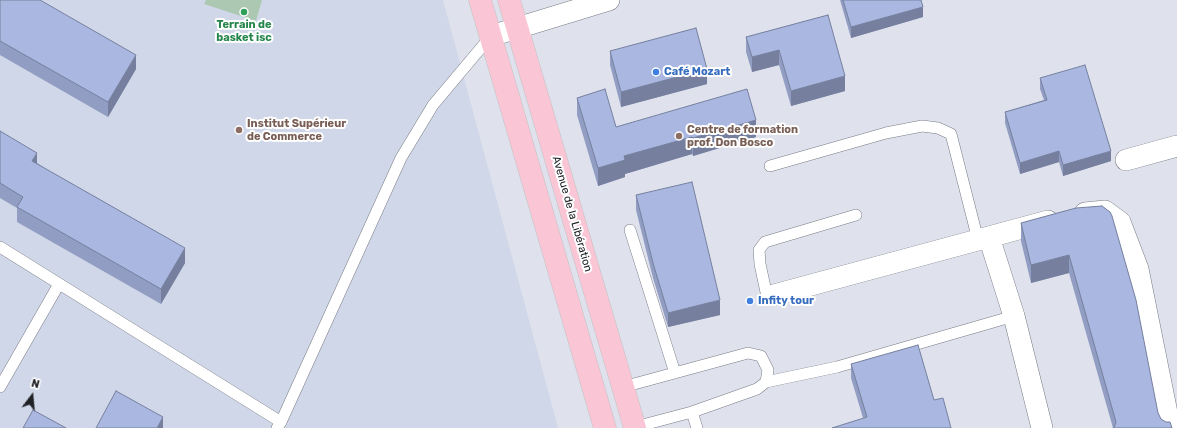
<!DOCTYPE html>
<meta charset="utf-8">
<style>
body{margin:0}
#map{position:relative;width:1177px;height:428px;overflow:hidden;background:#dfe2ed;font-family:Rubik,sans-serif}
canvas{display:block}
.north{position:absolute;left:12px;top:376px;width:40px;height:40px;-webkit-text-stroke:3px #fff;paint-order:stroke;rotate:16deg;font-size:11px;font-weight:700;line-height:16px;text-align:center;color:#202226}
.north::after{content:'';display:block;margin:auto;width:14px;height:18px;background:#202226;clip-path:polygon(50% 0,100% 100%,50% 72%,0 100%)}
</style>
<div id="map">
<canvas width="1177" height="428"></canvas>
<div class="north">N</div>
</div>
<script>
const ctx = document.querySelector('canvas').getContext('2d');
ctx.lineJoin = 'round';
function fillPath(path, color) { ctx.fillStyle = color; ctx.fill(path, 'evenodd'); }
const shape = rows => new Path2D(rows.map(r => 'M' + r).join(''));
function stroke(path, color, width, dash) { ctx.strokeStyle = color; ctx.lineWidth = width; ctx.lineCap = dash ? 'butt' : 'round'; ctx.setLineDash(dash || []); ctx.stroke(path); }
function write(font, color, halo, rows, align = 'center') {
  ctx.font = font + ' Rubik,sans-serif'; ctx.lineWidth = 4; ctx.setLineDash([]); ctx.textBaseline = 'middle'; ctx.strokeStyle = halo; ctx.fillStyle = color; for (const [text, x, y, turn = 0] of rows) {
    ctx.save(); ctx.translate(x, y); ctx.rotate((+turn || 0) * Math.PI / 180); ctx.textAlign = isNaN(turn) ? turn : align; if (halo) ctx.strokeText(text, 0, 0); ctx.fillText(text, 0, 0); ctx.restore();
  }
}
fillPath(shape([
 [0,0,443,0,558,428,0,428]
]), '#d0d7e8');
fillPath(shape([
 [206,0,262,0,256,21,204,4]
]), '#adc8b2');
const service = shape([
 [770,166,886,133,922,126,938,128,951,134,978,240],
 [630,230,675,373],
 [0,247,281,422,277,428],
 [774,295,766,292,760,264,759,250,765,242,856,215],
 [766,382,837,367,1014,316],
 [0,387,59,284],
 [623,387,748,353,761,356,768,370,766,382,757,389,692,412,635,427],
 [692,412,697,428],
 [281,422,401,158,433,105,491,36]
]);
const minor = shape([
 [491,36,609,0],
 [1126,160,1177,146],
 [1085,213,1105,211,1120,222,1138,269,1170,428],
 [989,237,1014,316,1042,428],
 [774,295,1048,221]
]);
const primary = shape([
 [480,0,605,428],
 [509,0,635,428]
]);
stroke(service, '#797c86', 12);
stroke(minor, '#797c86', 22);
stroke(primary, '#c1c1c2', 23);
stroke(service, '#fff', 11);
stroke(minor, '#fff', 21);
stroke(primary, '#fac6d6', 22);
fillPath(shape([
 [0,0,136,69,108,117,0,55],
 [840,0,921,0,923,17,851,38],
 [828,15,845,91,791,106,779,65,752,72,746,52,746,37],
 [610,51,707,84,621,107,610,65],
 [1040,78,1111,161,1063,176,1059,162,1020,174,1005,123,1005,112,1044,100,1040,89],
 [577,98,616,127,756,137,693,156,692,154,625,174,625,177,598,186,577,115],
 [0,131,37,163,185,263,161,304,17,222,17,208,0,198],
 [636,195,720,315,668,327,653,278,636,210],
 [1076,208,1158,413,1161,419,1172,428,1113,428,1069,273,1031,283,1021,241,1021,223],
 [851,364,934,400,863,418,851,378]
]), '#919dc2');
fillPath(shape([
 [923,7,923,17,851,38,851,27],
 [779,50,779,65,752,72,752,57],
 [136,55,136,69,108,117,108,102],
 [707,69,707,84,621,107,621,92],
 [845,76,845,91,791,106,791,91],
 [756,120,756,137,693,156,693,138],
 [692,137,692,154,625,174,625,177,598,186,598,168,624,156],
 [1059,151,1059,162,1020,174,1020,163],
 [1111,151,1111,161,1063,176,1063,165],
 [37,153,37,167,32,161],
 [185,248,185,263,161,304,161,289],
 [1069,255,1069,273,1031,283,1031,265],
 [720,300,720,315,668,327,668,313],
 [163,417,163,428,157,428]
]), '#76809e');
const building = shape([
 [0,0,40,0,136,55,108,102,0,41,0,0],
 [843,0,921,0,923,7,851,27,843,0],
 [828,15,845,76,791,91,779,50,752,57,746,37,828,15],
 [696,28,707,69,621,92,610,51,696,28],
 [1085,65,1111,151,1063,165,1059,151,1020,163,1005,112,1047,100,1040,78,1085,65],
 [605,89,616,127,747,89,756,120,693,138,692,137,624,156,625,160,598,168,577,98,605,89],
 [0,131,37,153,32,161,185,248,161,289,17,207,23,197,0,183,0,131],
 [692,182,720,300,668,313,653,263,636,195,692,182],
 [1102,206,1110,212,1112,216,1136,300,1158,413,1161,419,1166,422,1170,422,1172,428,1114,428,1116,422,1069,255,1031,265,1021,223,1076,208,1102,206],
 [918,345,934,400,943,398,951,428,832,428,867,417,851,364,918,345],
 [116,391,163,417,157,428,96,428,116,391],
 [33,410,66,428,23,428,33,410]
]);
fillPath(building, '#a9b7e1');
stroke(building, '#76809e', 1);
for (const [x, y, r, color] of [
 [244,12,4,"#2e9e5b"],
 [656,72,4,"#3f7fe0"],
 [239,130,4,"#8d6e63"],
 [679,136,4,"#8d6e63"],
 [750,301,4,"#3f7fe0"]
]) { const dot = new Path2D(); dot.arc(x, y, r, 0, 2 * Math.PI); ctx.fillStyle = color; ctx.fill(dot); stroke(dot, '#fff', 1.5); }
write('bold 11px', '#27864d', '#fff', [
 ["Terrain de",244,25],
 ["basket isc",244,38]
]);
write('bold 11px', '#366cbe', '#fff', [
 ["Café Mozart",664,72],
 ["Infity tour",758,301]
], 'left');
write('bold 11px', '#785e54', '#fff', [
 ["Institut Supérieur",247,124],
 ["de Commerce",247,137],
 ["Centre de formation",687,130],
 ["prof. Don Bosco",687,143]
], 'left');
write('11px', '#202226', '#fff', [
 ["Avenue de la Libération",572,214,74]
]);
</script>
